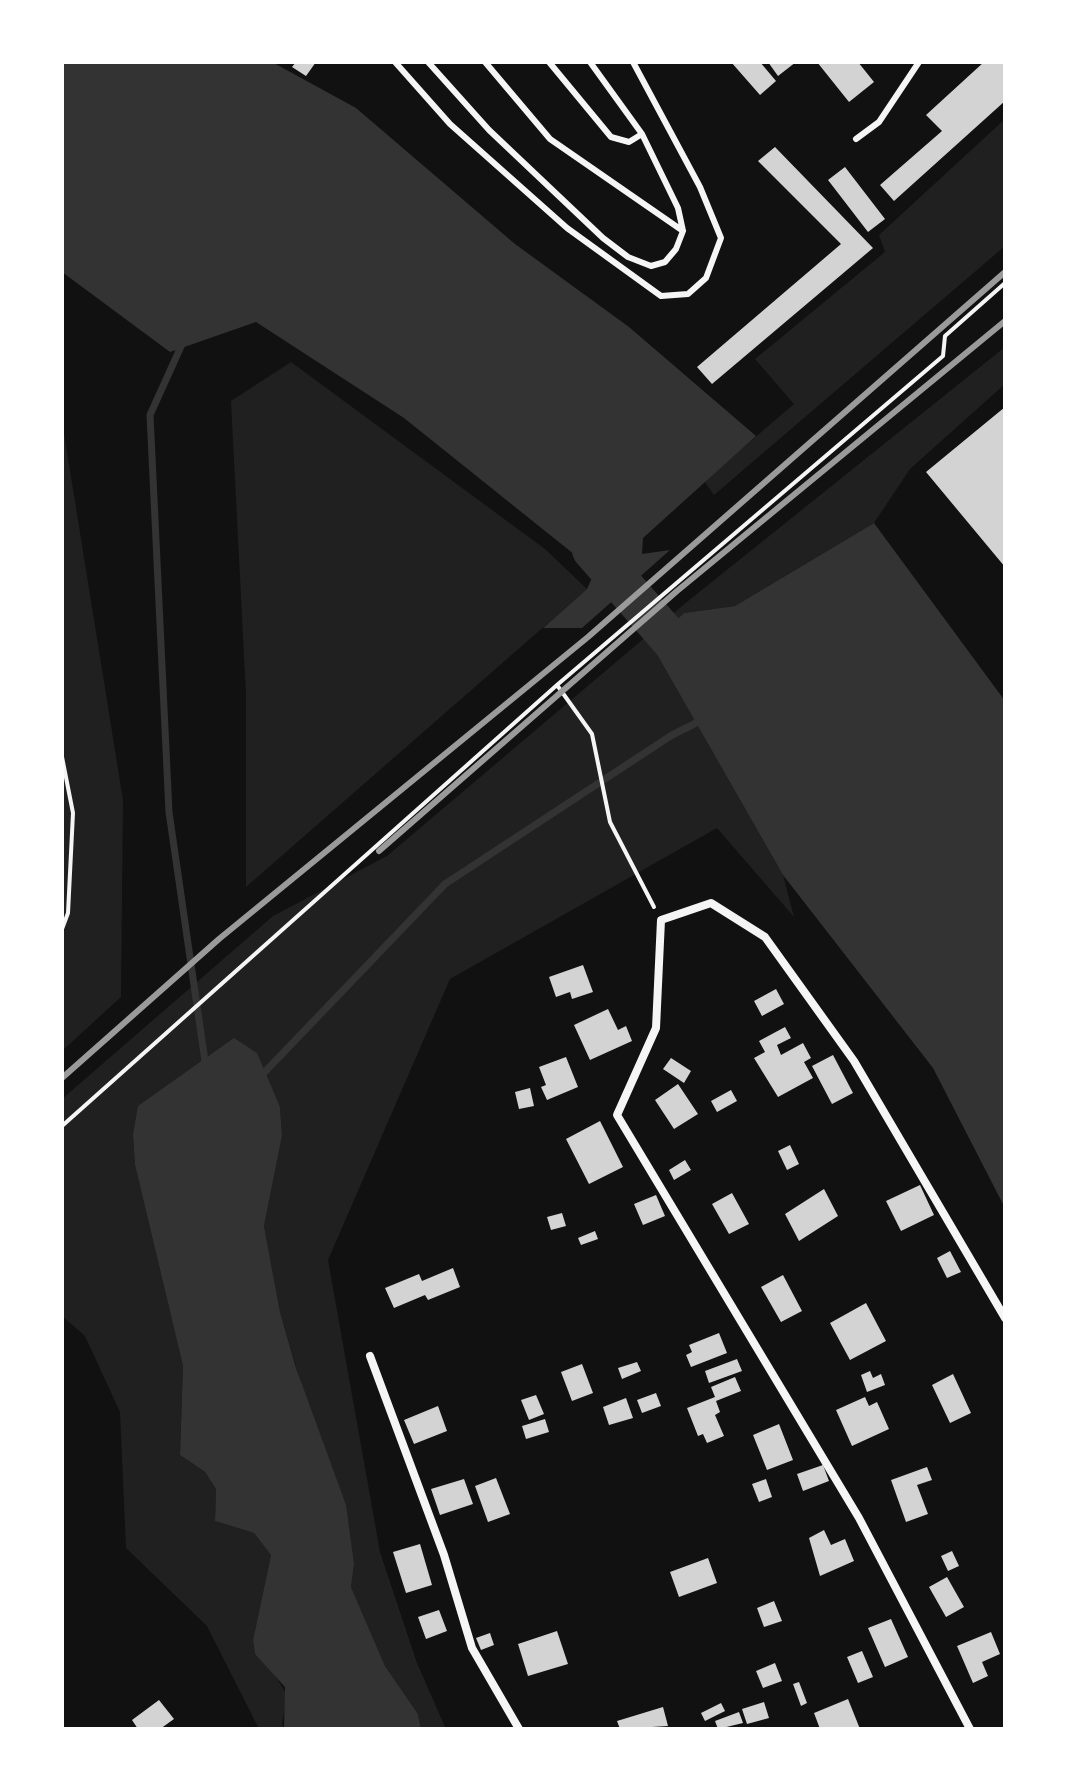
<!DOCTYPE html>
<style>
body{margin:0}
#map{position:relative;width:1067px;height:1791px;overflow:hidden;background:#111;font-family:"DM Sans",sans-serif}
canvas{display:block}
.frame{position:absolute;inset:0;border:64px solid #fff;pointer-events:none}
</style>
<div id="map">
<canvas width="1067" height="1791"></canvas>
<div class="frame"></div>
</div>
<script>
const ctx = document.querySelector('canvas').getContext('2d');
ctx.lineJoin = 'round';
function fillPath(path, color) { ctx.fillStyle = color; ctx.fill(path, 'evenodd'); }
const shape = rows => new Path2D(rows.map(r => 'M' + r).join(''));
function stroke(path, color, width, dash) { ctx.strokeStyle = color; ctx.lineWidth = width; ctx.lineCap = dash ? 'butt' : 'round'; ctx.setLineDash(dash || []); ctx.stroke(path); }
fillPath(shape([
 [1005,119,1005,246,714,495,704,481,794,404,755,359,885,252,879,235],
 [1005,347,1005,384,910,469,874,523,735,606,684,613,651,644,783,875,794,917,717,828,450,979,328,1260,380,1552,417,1663,446,1729,421,1729,418,1714,385,1666,351,1587,354,1564,280,1312,264,1226,282,1136,280,1107,234,1039,210,1056,133,1135,135,1165,183,1366,180,1455,205,1472,216,1489,215,1521,254,1533,271,1555,253,1640,255,1654,271,1669,287,1695,282,1724,284,1729,259,1729,207,1626,126,1548,120,1412,85,1336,62,1316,62,1099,273,916,387,856,688,601],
 [291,362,545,549,587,589,246,887,246,695,231,401],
 [62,421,123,800,121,997,62,1051]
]), '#202020');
fillPath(shape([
 [62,62,272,62,356,108,515,244,629,327,756,436,643,538,642,554,670,550,582,628,543,628,587,589,595,571,404,418,256,322,170,352,62,272],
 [874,523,1005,701,1005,1208,933,1068,783,875,651,644,684,613,735,606],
 [234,1038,257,1053,280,1107,282,1136,264,1226,280,1312,296,1368,346,1505,354,1564,351,1587,385,1666,418,1714,421,1729,284,1729,285,1687,255,1654,253,1640,271,1555,254,1533,215,1521,216,1489,205,1472,180,1455,183,1366,135,1165,133,1135,138,1106]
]), '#333');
stroke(shape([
 [183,342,150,415,169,812,206,1068],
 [260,1077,445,884,672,735,704,719]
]), '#333', 7);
stroke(shape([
 [592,550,700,673]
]), '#333', 40);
fillPath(shape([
 [296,62,316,62,306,76,292,67],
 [731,62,760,62,776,81,760,95],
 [768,62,796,62,778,76],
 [817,62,858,62,874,82,849,102],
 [984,62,1005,62,1005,101,894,201,880,185,942,131,926,115],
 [775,147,873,248,712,384,697,367,841,244,758,161],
 [845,167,885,219,868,232,828,180],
 [1005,407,1003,487,1005,567,926,472],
 [583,965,593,992,572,999,570,992,556,997,549,977],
 [776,989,784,1004,762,1016,754,1001],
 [608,1009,618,1030,626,1026,632,1041,590,1060,574,1025],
 [785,1027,791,1038,777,1045,781,1055,803,1043,811,1058,804,1062,813,1078,778,1097,754,1058,765,1052,759,1041],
 [833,1055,853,1093,832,1104,812,1066],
 [566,1057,578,1087,547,1100,541,1087,546,1085,539,1067],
 [671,1058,691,1071,684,1083,663,1069],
 [678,1084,698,1114,674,1129,655,1100],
 [530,1088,534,1106,519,1109,515,1092],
 [731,1090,737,1101,717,1112,711,1101],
 [600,1121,623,1167,589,1184,566,1139],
 [790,1145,799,1164,787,1170,778,1151],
 [685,1160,691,1170,674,1180,669,1170],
 [920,1185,934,1215,901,1231,886,1201],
 [824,1189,838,1216,799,1241,785,1214],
 [732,1193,749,1224,729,1234,712,1204],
 [656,1195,665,1216,643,1225,634,1204],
 [562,1213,566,1226,551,1230,547,1217],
 [595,1231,598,1239,581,1245,578,1238],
 [950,1251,961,1272,947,1278,937,1258],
 [453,1268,460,1287,428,1300,425,1295,394,1308,385,1288,419,1274,422,1281],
 [783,1275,802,1311,781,1322,761,1287],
 [866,1303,886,1341,850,1360,830,1323],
 [719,1333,727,1353,691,1367,686,1355,692,1352,689,1345],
 [737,1359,742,1371,709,1383,705,1371],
 [637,1362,641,1371,622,1379,618,1368],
 [582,1364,593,1393,572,1401,561,1372],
 [870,1371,873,1378,881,1374,885,1385,867,1392,861,1375],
 [953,1374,971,1413,950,1423,932,1385],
 [735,1377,741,1391,716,1401,720,1412,715,1415,724,1436,707,1443,703,1434,698,1436,687,1408,715,1397,711,1387],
 [656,1393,661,1406,642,1413,637,1400],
 [536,1395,544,1414,529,1420,521,1400],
 [865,1397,869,1406,877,1402,889,1429,852,1446,836,1410],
 [626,1398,633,1418,609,1425,603,1407],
 [438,1406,447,1431,414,1444,404,1420],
 [545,1419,549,1432,526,1439,522,1426],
 [779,1424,793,1460,767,1470,753,1435],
 [823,1465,829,1481,803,1491,797,1474],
 [927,1467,932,1480,917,1485,928,1514,906,1522,891,1480],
 [496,1478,510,1514,488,1522,475,1486],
 [464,1479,473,1504,440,1515,431,1489],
 [766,1479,772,1497,759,1502,752,1484],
 [824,1530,831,1545,845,1539,854,1561,820,1576,809,1538],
 [420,1544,432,1585,406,1593,393,1552],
 [952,1551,959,1566,948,1571,941,1556],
 [708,1558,717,1583,679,1597,670,1572],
 [947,1577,964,1607,946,1617,929,1587],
 [774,1601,782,1621,764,1627,757,1608],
 [439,1610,447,1631,426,1639,418,1617],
 [891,1619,908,1657,885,1667,868,1628],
 [557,1631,568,1664,528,1676,518,1644],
 [991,1632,1000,1654,982,1662,988,1676,973,1683,957,1646],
 [490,1633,494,1645,481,1650,476,1638],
 [862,1651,873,1677,858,1683,847,1657],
 [775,1663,782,1681,763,1688,756,1671],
 [799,1682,807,1703,801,1706,793,1684],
 [848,1699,860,1729,820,1729,814,1713],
 [159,1700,174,1719,160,1729,138,1729,132,1720],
 [764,1702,769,1718,747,1724,742,1709],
 [721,1703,725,1711,705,1721,701,1713],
 [663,1707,668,1726,620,1729,617,1721],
 [739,1712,743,1723,718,1729,715,1721]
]), '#d3d3d3');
stroke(shape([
 [557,685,592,734,610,822,654,907],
 [62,757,73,813,68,913,62,929],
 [62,1126,557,685,943,356,945,336,1005,283]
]), '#f5f5f5', 4);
stroke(shape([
 [395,62,450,124,567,228,661,296,688,294,706,278,721,238,700,187,633,62],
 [428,62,489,130,603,238,628,257,651,266,665,262,676,249,683,231,678,208,642,134,590,62],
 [485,62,550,139,683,231],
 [549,62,611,137,629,142,642,134],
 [856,139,879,122,919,62]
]), '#f5f5f5', 6);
stroke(shape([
 [370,1356,444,1555,472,1648,519,1729],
 [970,1729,859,1518,617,1115,656,1028,661,920,711,903,765,937,854,1061,1005,1318]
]), '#f5f5f5', 8);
stroke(shape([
 [379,851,677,591,1005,321],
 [62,1078,219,939,588,637,1005,272]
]), '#9a9a9a', 6);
</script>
